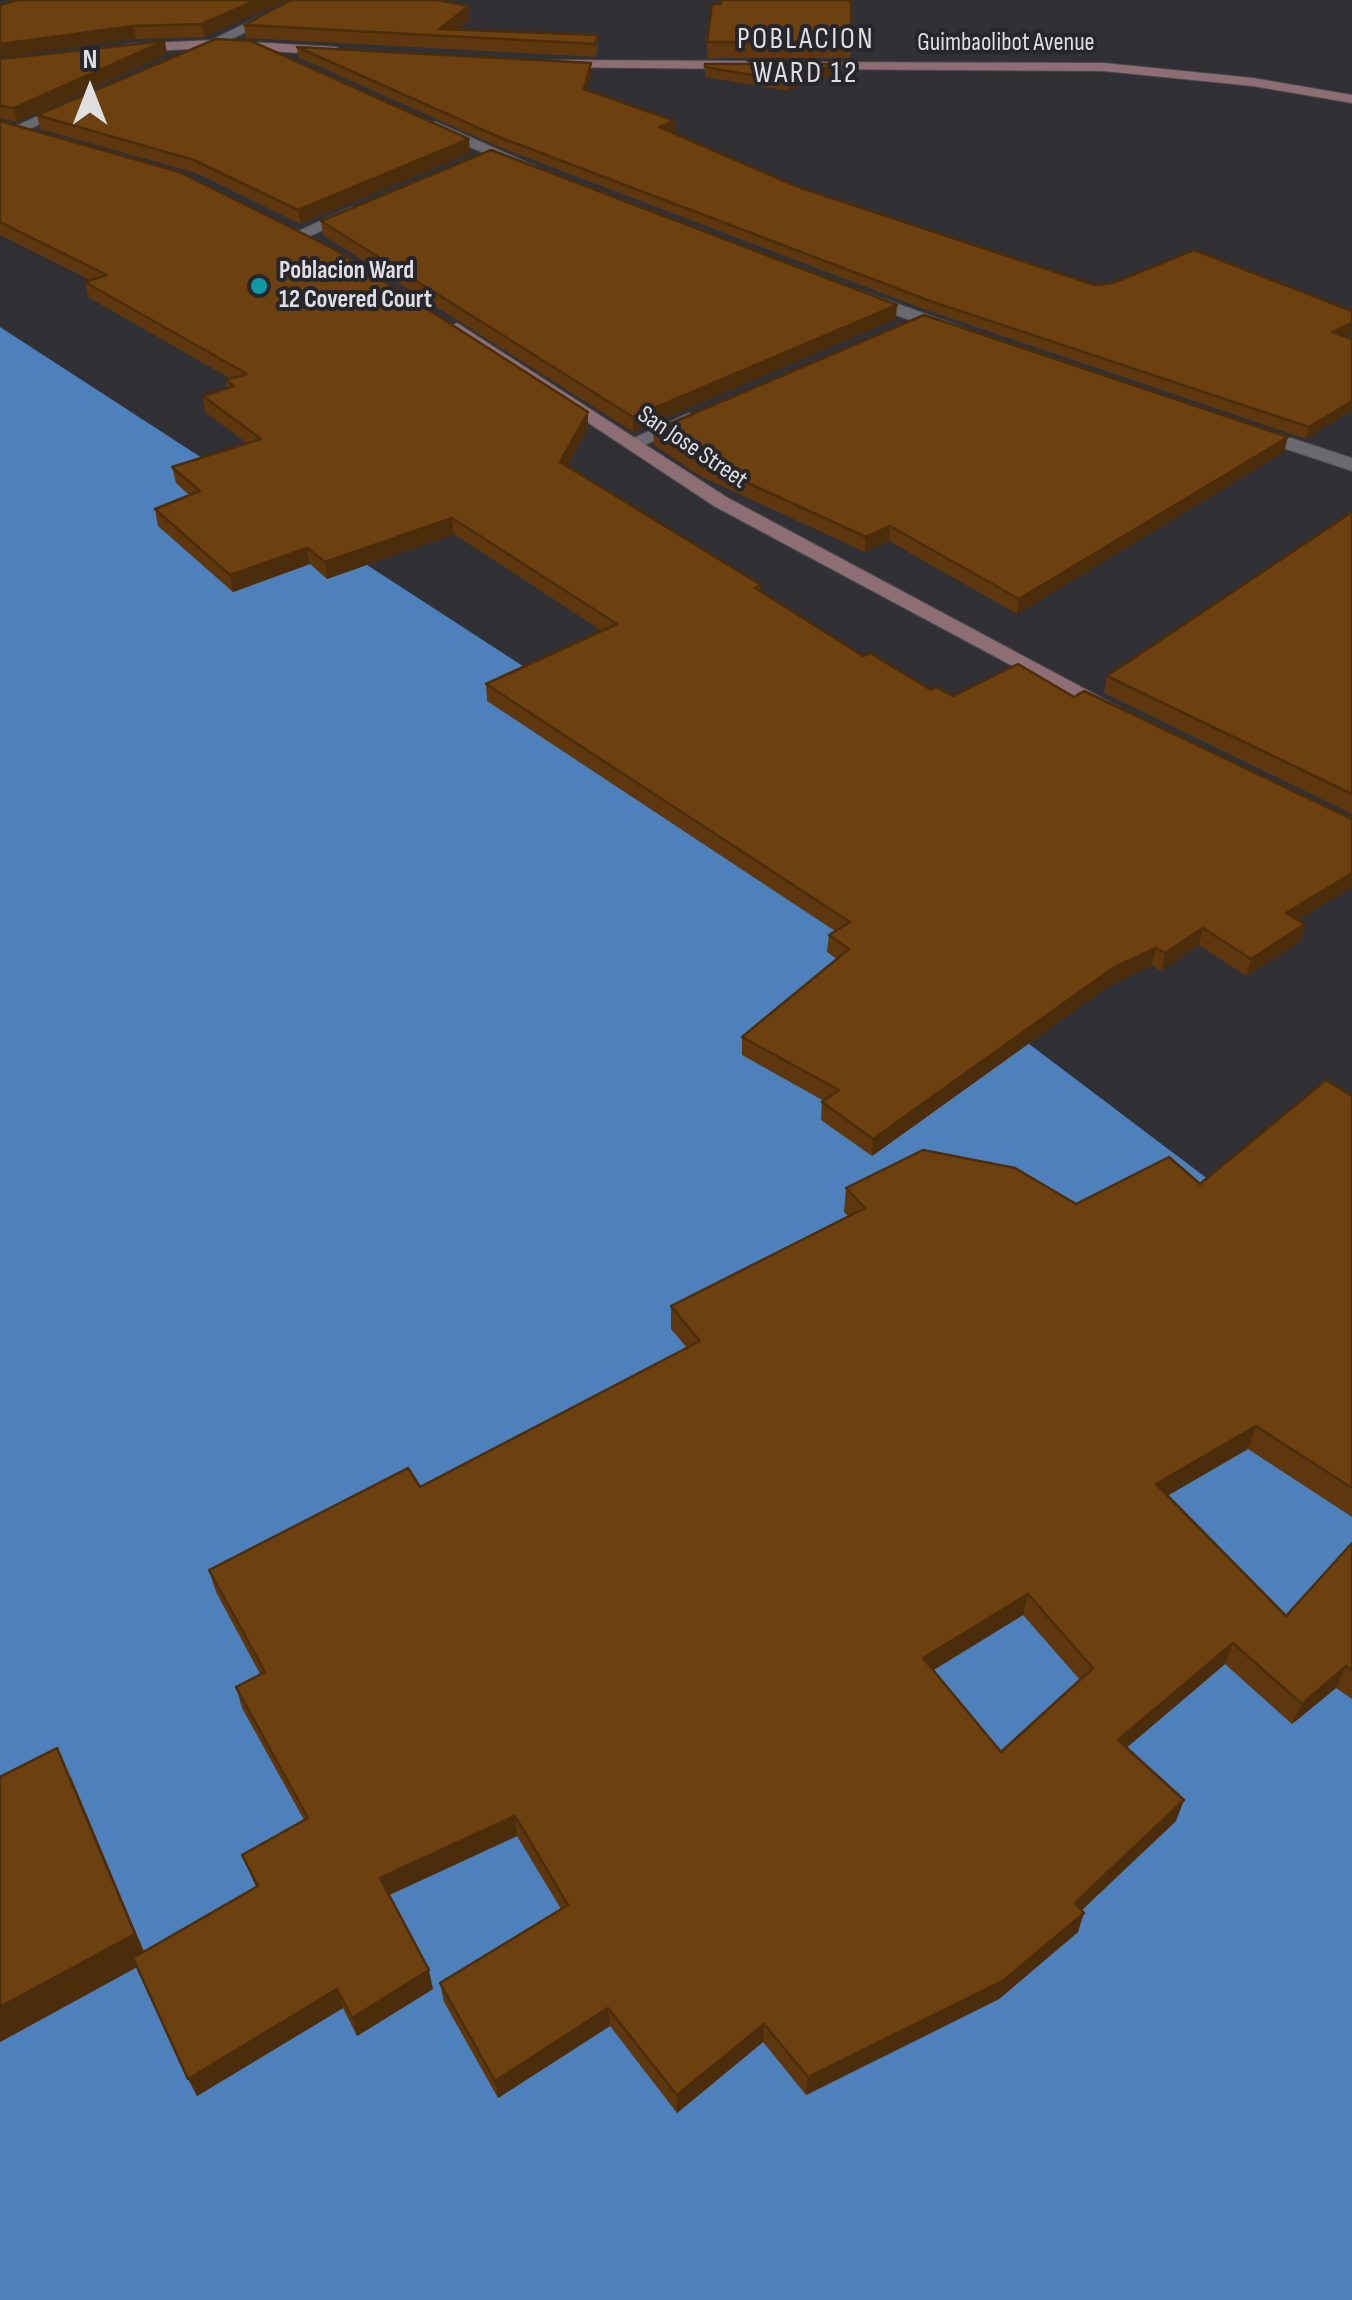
<!DOCTYPE html>
<style>
body{margin:0}
#map{position:relative;width:1352px;height:2300px;overflow:hidden;background:#313035;font-family:"Sofia Sans Condensed",sans-serif}
canvas{display:block}
.north{position:absolute;left:40px;top:40px;width:100px;height:100px;-webkit-text-stroke:8px #27262b;paint-order:stroke;rotate:0deg;font-size:28px;font-weight:700;line-height:40px;text-align:center;color:#dfdee1}
.north::after{content:'';display:block;margin:auto;width:35px;height:45px;background:#dfdee1;clip-path:polygon(50% 0,100% 100%,50% 72%,0 100%)}
</style>
<div id="map">
<canvas width="1352" height="2300"></canvas>
<div class="north">N</div>
</div>
<script>
const ctx = document.querySelector('canvas').getContext('2d');
ctx.lineJoin = 'round';
function fillPath(path, color) { ctx.fillStyle = color; ctx.fill(path, 'evenodd'); }
const shape = rows => new Path2D(rows.map(r => 'M' + r).join(''));
function stroke(path, color, width, dash) { ctx.strokeStyle = color; ctx.lineWidth = width; ctx.lineCap = dash ? 'butt' : 'round'; ctx.setLineDash(dash || []); ctx.stroke(path); }
function write(font, color, halo, rows, align = 'center') {
  ctx.font = font + ' "Sofia Sans Condensed",sans-serif'; ctx.lineWidth = 8; ctx.setLineDash([]); ctx.textBaseline = 'middle'; ctx.strokeStyle = halo; ctx.fillStyle = color; for (const [text, x, y, turn = 0] of rows) {
    ctx.save(); ctx.translate(x, y); ctx.rotate((+turn || 0) * Math.PI / 180); ctx.textAlign = isNaN(turn) ? turn : align; if (halo) ctx.strokeText(text, 0, 0); ctx.fillText(text, 0, 0); ctx.restore();
  }
}
fillPath(shape([
 [0,327,566,694,1352,1288,1352,2300,0,2300]
]), '#4e80bc');
const street = shape([
 [293,0,311,0,191,59,179,56,293,0],
 [70,101,82,104,23,132,10,129,70,101],
 [426,122,436,122,535,166,521,169,426,128,426,122],
 [351,207,365,210,306,238,292,234,351,207],
 [859,290,962,327,965,331,950,335,853,299,853,291,859,290],
 [689,413,699,419,696,423,642,446,625,442,689,413],
 [1251,425,1352,458,1352,471,1244,435,1244,427,1251,425]
]);
const secondary = shape([
 [215,40,336,47,343,51,336,55,215,48,127,52,120,48,127,44,215,40],
 [551,60,745,61,752,65,745,69,546,67,551,60],
 [791,62,1104,63,1253,78,1352,95,1352,103,1253,86,1104,71,796,69,791,62],
 [457,323,728,498,1128,712,1116,719,1108,717,714,506,451,332,448,328,457,323]
]);
stroke(street, '#4c4b4f', 2);
stroke(secondary, '#4c4b4f', 2);
fillPath(street, '#6a696f');
fillPath(secondary, '#8c6e74');
fillPath(shape([
 [18,0,286,0,204,37,136,39],
 [469,6,470,19,456,30,598,35,598,48,596,57,246,38,244,25],
 [707,42,851,42,850,58,707,58],
 [297,47,591,63,591,73,587,90,675,131,671,132,798,187,1095,285,1352,339,1352,410,1306,439,929,311,499,147,298,57],
 [167,54,17,122,0,118,0,59],
 [705,64,835,74,788,91,705,77],
 [37,115,470,153,300,224,196,173,40,129],
 [0,121,588,428,567,467,761,585,760,591,863,656,931,690,953,696,1352,887,1298,920,1300,942,1246,976,1199,945,1161,971,1152,965,1109,986,872,1156,821,1120,822,1102,824,1101,742,1055,742,1037,837,959,827,952,829,935,835,931,487,701,486,684,602,631,454,534,327,579,310,564,233,592,158,526,155,509,189,495,176,483,172,467,248,444,205,412,203,396,227,388,226,380,231,379,88,297,85,282,90,280,0,235],
 [321,221,896,319,633,432,323,235],
 [653,431,1284,452,1017,614,889,541,865,552,700,476,654,445],
 [1352,512,1352,814,1104,693,1107,676],
 [1352,1096,1352,1517,1248,1449,1168,1495,1286,1616,1352,1543,1352,1699,1336,1688,1292,1724,1225,1664,1126,1748,1176,1821,1082,1910,1078,1932,999,1999,806,2095,763,2042,677,2113,610,2026,498,2098,444,2002,440,1983,561,1909,517,1836,389,1895,433,1989,357,2036,343,2008,197,2096,137,1967,0,2042,71,1777,144,1952,256,1887,242,1855,304,1820,242,1708,236,1687,260,1674,216,1592,209,1570,420,1487,687,1348,671,1329,671,1306,849,1217,844,1212,846,1188,1076,1204,1200,1184],
 [1023,1615,1080,1680,1001,1752,933,1670]
]), '#5e370e');
fillPath(shape([
 [256,0,286,0,204,37,202,24],
 [469,6,470,19,448,36,439,29],
 [134,26,136,39,0,57,0,44],
 [165,41,167,54,17,122,14,108],
 [591,63,591,73,585,99,584,89],
 [836,64,835,74,788,91,788,81],
 [675,121,675,131,659,137,659,127],
 [469,139,470,153,300,224,298,210],
 [897,305,896,319,633,432,633,417],
 [1352,323,1352,332,1330,343,1332,332],
 [1352,401,1352,410,1306,439,1309,427],
 [588,412,588,428,561,478,560,462],
 [1288,437,1284,452,1017,614,1019,599],
 [452,518,454,534,327,579,325,562],
 [890,526,889,541,865,552,866,537],
 [307,548,310,564,233,592,230,575],
 [1352,873,1352,887,1281,930,1286,913],
 [1305,924,1300,942,1246,976,1251,959],
 [1203,928,1199,945,1161,971,1165,953],
 [1156,948,1152,965,1109,986,872,1156,873,1139,1113,968],
 [1256,1426,1248,1449,1150,1506,1156,1484],
 [1028,1594,1023,1615,919,1679,923,1658],
 [1233,1643,1225,1664,1111,1761,1118,1740],
 [1346,1666,1336,1688,1292,1724,1302,1704],
 [57,1748,148,1961,0,2042,0,2007],
 [1184,1800,1176,1821,1069,1922,1075,1903],
 [515,1816,517,1836,385,1897,380,1878],
 [1084,1913,1078,1932,999,1999,806,2095,808,2077],
 [429,1970,433,1989,357,2036,352,2018],
 [337,1989,343,2008,197,2096,188,2079],
 [608,2008,610,2026,498,2098,495,2081],
 [764,2024,763,2042,677,2113,677,2095]
]), '#4c2d0b');
const building = shape([
 [18,0,256,0,202,24,134,26,0,44,0,5,18,0],
 [291,0,437,0,469,6,439,29,598,35,595,44,244,25,291,0],
 [721,0,851,0,851,42,707,42,712,4,721,4,721,0],
 [216,39,251,41,469,139,298,210,194,160,37,115,216,39],
 [165,41,14,108,0,106,0,59,165,41],
 [297,47,591,63,584,89,675,121,659,127,798,187,1095,285,1113,283,1194,250,1352,311,1352,323,1332,332,1352,339,1352,401,1309,427,930,301,499,137,297,47],
 [705,64,836,64,788,81,705,67,705,64],
 [0,121,179,172,332,248,588,412,560,462,761,585,755,588,863,656,870,653,931,690,936,687,953,696,1018,664,1074,697,1084,691,1352,819,1352,873,1286,913,1305,924,1251,959,1203,928,1165,953,1156,948,1113,968,873,1139,822,1102,839,1090,742,1037,849,949,829,935,850,922,486,684,617,624,452,518,325,562,307,548,230,575,155,509,200,491,172,467,261,439,203,396,234,386,226,380,247,374,85,282,107,275,0,222,0,121],
 [491,150,897,305,633,417,321,221,491,150],
 [924,315,1288,437,1019,599,890,526,866,537,700,461,653,431,924,315],
 [1352,512,1352,794,1107,676,1352,512],
 [1326,1080,1352,1096,1352,1488,1256,1426,1156,1484,1286,1616,1352,1543,1352,1670,1346,1666,1302,1704,1233,1643,1118,1740,1184,1800,1075,1903,1084,1913,1004,1980,808,2077,764,2024,677,2095,608,2008,495,2081,440,1983,568,1905,515,1816,380,1878,429,1970,352,2018,337,1989,188,2079,133,1958,258,1886,242,1855,308,1818,236,1687,265,1672,209,1570,408,1468,420,1487,700,1341,671,1306,865,1208,846,1188,923,1150,1015,1168,1076,1204,1169,1157,1200,1184,1326,1080],
 [1028,1594,1093,1668,1001,1752,923,1658,1028,1594],
 [57,1748,135,1934,0,2007,0,1777,57,1748]
]);
fillPath(building, '#6d4010');
stroke(building, '#4c2d0b', 2.5);
for (const [x, y, r, color] of [
 [259,286,10,"#0f9aa8"]
]) { const dot = new Path2D(); dot.arc(x, y, r, 0, 2 * Math.PI); ctx.fillStyle = color; ctx.fill(dot); stroke(dot, '#27262b', 4); }
write('25px', '#dfdee1', '#27262b', [
 ["Guimbaolibot Avenue",1006,44],
 ["San Jose Street",692,448,34]
]);
write('bold 25px', '#dfdee1', '#27262b', [
 ["Poblacion Ward",279,272],
 ["12 Covered Court",279,301]
], 'left');
ctx.letterSpacing = '2.5px';
write('30px', '#dfdee1', '#27262b', [
 ["POBLACION",806,40],
 ["WARD 12",806,74]
]);
ctx.letterSpacing = '0px';
</script>
